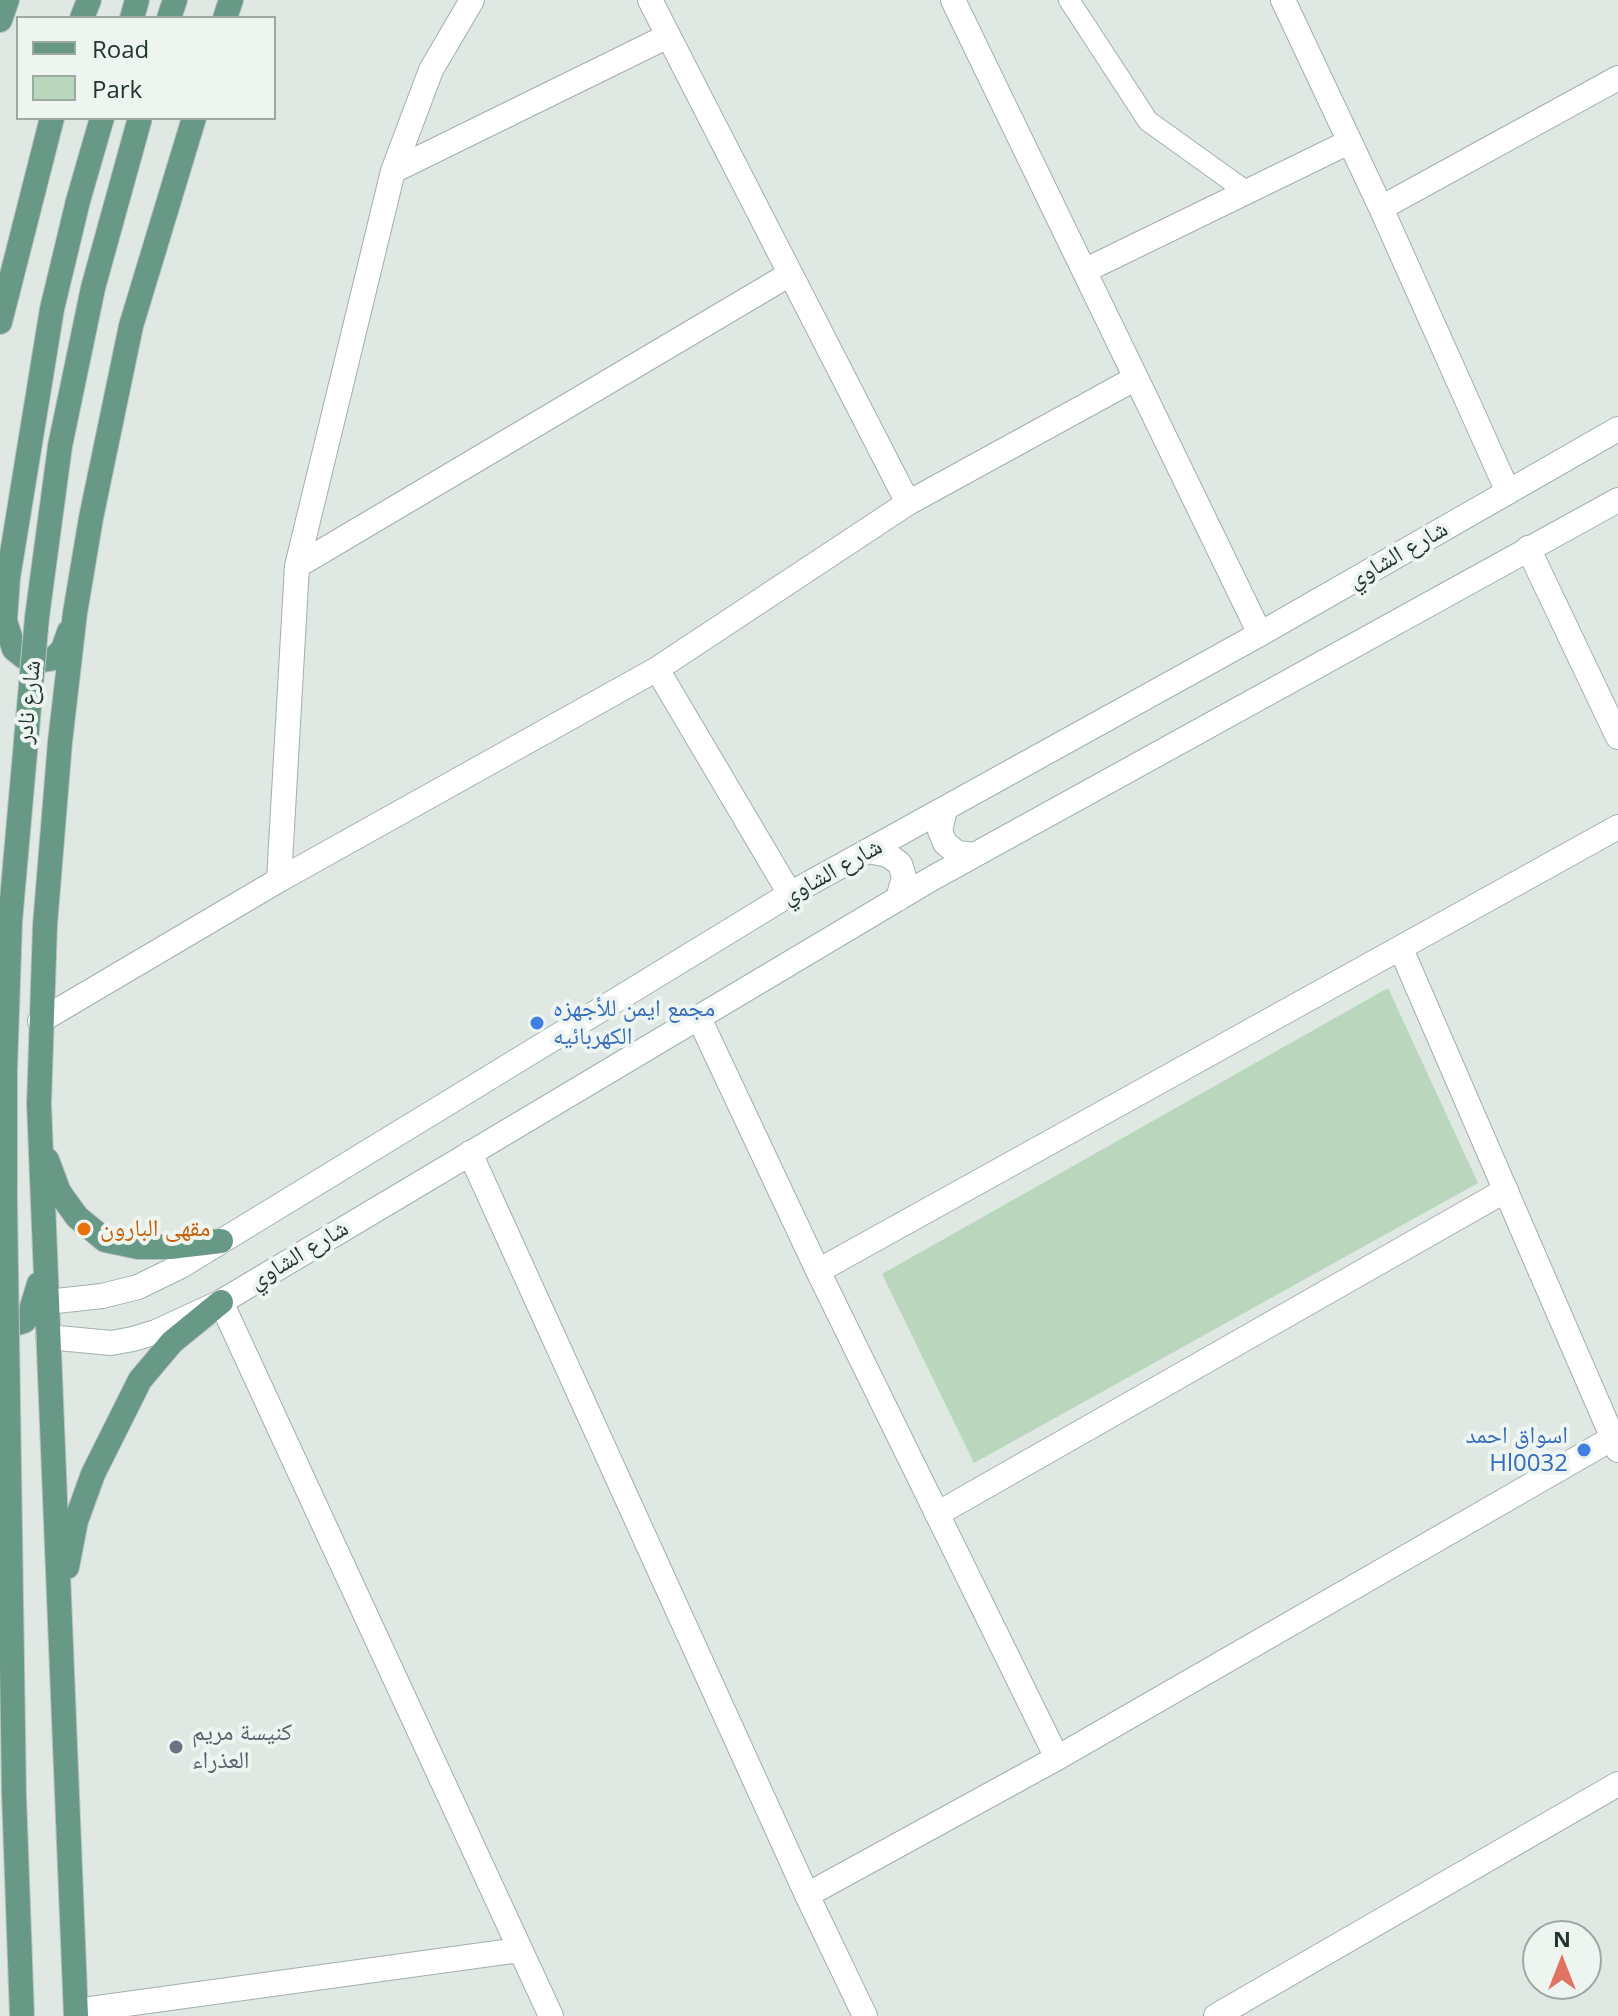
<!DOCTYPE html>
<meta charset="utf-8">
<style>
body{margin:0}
#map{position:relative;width:1618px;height:2016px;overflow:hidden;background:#dfe8e3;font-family:"Open Sans",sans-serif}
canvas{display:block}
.legend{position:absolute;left:16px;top:16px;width:260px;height:104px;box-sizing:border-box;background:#eef5f1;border:2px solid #9ca9a3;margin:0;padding:10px 14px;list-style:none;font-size:24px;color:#22362e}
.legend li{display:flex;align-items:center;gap:16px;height:40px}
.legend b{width:40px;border:2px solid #9ca9a3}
.north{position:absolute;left:1522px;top:1920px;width:80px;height:80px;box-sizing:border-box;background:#eef5f1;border:2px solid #9ca9a3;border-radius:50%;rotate:0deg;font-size:22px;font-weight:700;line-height:32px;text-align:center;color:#22362e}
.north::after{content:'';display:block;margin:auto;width:28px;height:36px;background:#e17364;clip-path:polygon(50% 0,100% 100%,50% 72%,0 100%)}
</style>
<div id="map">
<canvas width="1618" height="2016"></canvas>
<ul class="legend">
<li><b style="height:10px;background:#689986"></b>Road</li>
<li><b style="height:22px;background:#bad7be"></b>Park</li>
</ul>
<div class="north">N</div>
</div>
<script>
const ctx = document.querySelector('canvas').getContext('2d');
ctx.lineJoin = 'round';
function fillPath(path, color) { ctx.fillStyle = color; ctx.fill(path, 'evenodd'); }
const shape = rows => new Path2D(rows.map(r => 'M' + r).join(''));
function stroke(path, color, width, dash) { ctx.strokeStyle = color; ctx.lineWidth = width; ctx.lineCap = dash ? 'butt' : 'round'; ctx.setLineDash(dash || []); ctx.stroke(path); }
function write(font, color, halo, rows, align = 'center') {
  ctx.font = font + ' "Open Sans","Noto Naskh Arabic",sans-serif'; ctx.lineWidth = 8; ctx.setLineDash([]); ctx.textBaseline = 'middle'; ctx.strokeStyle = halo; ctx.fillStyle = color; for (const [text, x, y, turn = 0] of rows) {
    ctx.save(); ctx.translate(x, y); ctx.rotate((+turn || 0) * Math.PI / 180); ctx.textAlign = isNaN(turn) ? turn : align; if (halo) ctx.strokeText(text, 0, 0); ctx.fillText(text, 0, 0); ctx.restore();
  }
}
fillPath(shape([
 [1388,988,1478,1183,974,1463,882,1274]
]), '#bad7be');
const lane = shape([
 [1069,0,1148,121,1247,192]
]);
const street = shape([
 [650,0,908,503],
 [953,0,1260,634],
 [1283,0,1381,208,1508,492],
 [393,171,668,36],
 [1381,208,1618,78],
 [1084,271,1349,142],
 [1528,548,1618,737],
 [297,566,790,274],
 [657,669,790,894],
 [279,880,297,566,393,171,431,70,472,0],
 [1401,949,1618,1450],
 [699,1018,818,1271,1057,1758],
 [40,1021,279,880,657,669,908,503,1136,378],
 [470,1153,807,1895,865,2016],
 [818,1271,1618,827],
 [221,1302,551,2016],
 [937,1514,1506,1190],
 [807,1895,1057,1758,1613,1438],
 [76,2011,519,1950],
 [1216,2016,1618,1784]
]);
const secondary = shape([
 [945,809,940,831,945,843,957,853,975,855],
 [869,851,888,855,900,864,904,877,898,899],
 [47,1302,102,1296,138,1287,181,1266,790,894,1260,634,1618,429],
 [48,1337,111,1343,133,1339,156,1332,221,1302,931,879,1618,500]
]);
const primary = shape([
 [82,18,89,0],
 [132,18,137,0],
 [169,18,175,0],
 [225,18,231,0],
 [0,20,7,0],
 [0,322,52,118],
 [69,632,63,649,55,658,38,661,24,657,14,649,5,621,8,578,52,309,78,201,102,118],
 [47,1160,59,1192,77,1217,105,1240,138,1247,170,1247,221,1241],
 [0,1326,11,1325,24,1321,29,1316,39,1284],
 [67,1567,76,1521,93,1474,140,1380,172,1342,221,1302],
 [76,2016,39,1104,45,925,60,742,75,613,91,518,131,326,194,118]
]);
stroke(lane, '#a3afa9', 22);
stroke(street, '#a3afa9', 26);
stroke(secondary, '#9fb2a9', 26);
stroke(primary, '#bdc3c0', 26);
stroke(lane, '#fff', 20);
stroke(street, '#fff', 24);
stroke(secondary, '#fff', 24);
stroke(primary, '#689986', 24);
const primaryBridge = shape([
 [22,2016,14,1795,5,1202,5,1071,10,922,37,617,60,446,93,288,140,118]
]);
stroke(primaryBridge, '#bdc3c0', 26, []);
stroke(primaryBridge, '#689986', 24);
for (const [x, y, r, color] of [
 [537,1023,8,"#3f7fe0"],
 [84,1229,8,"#e8710a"],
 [1584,1450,8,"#3f7fe0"],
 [176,1747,8,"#6b7280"]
]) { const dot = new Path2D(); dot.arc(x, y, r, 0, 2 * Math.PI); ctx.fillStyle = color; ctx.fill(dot); stroke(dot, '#eef5f1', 3); }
write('24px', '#22362e', '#eef5f1', [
 ["شارع الشاوي",1398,555,-30],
 ["شارع نادر",29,702,-84],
 ["شارع الشاوي",832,872,-29],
 ["شارع الشاوي",299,1255,-31]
]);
write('24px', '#366cbe', '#eef5f1', [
 ["مجمع ايمن للأجهزه",553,1009],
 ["الكهربائيه",553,1037],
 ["اسواق احمد",1568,1436,"right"],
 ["Hl0032",1568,1464,"right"]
], 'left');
write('24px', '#c56008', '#eef5f1', [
 ["مقهى البارون",100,1229]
], 'left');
write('24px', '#5b616d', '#eef5f1', [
 ["كنيسة مريم",192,1733],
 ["العذراء",192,1761]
], 'left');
</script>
